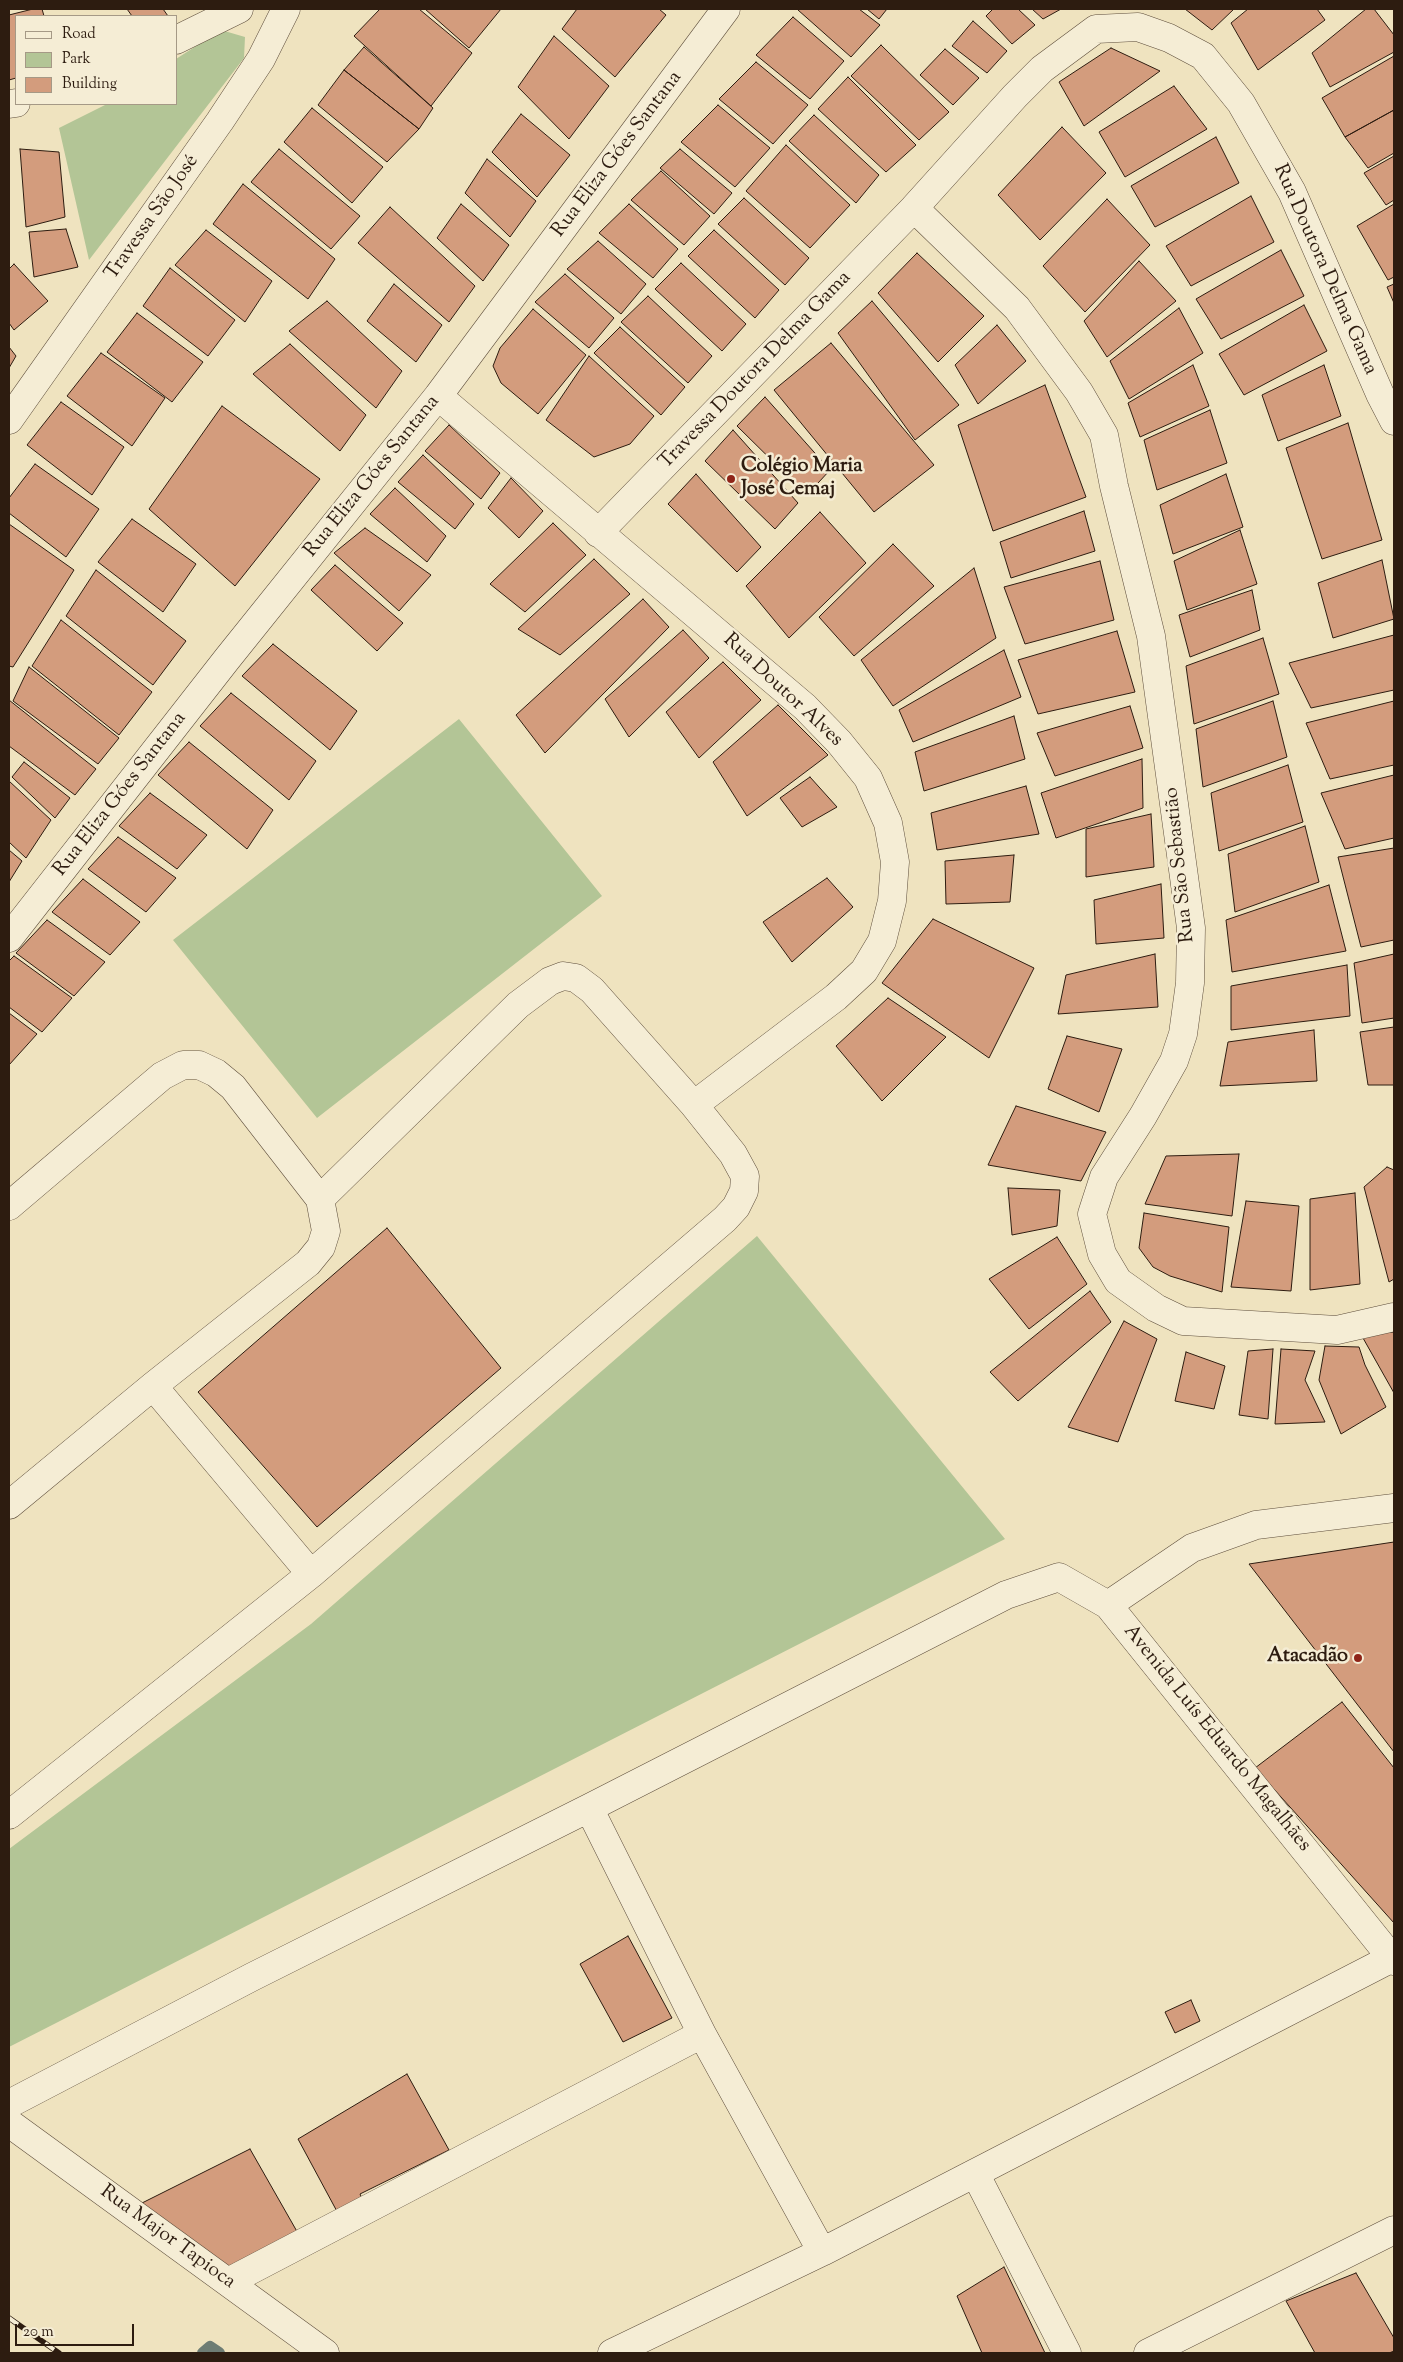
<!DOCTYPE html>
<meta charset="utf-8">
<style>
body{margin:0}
#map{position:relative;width:1403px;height:2362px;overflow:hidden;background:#efe3bf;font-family:"Sorts Mill Goudy",serif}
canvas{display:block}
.frame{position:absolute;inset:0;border:10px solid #2d1c10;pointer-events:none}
.legend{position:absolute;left:15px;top:15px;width:162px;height:90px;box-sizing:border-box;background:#f5edd5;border:1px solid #a59986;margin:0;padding:6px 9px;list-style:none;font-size:15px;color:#2d1c10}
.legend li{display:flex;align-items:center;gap:10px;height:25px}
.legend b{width:25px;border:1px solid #a59986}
.scale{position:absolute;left:15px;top:2324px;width:119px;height:22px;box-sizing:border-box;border:2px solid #2d1c10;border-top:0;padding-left:6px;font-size:15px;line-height:18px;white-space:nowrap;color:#2d1c10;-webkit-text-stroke:4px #f5edd5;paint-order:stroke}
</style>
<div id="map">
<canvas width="1403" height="2362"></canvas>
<div class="frame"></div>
<ul class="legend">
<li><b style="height:6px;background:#f5edd5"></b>Road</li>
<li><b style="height:14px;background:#b3c596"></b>Park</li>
<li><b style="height:14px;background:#d39c7d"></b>Building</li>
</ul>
<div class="scale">20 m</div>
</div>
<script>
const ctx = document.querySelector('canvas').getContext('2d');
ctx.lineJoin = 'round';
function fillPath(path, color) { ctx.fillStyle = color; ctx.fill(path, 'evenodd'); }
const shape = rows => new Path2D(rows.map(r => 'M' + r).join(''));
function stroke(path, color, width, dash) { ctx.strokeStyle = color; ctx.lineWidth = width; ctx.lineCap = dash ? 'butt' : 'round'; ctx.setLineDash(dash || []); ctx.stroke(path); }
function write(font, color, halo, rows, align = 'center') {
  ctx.font = font + ' "Sorts Mill Goudy",serif'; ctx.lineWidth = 5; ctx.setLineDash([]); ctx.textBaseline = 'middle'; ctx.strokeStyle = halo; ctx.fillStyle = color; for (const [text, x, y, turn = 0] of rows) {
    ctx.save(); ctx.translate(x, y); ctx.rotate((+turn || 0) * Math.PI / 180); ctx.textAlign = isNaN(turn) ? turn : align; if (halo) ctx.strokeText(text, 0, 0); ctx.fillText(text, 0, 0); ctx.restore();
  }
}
fillPath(shape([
 [221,30,245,37,244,58,89,260,59,128,107,104,176,104,176,59],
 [459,719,602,896,317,1118,173,940],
 [757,1236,1005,1539,9,2047,9,1849,311,1624]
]), '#b3c596');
stroke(shape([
 [203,2353,210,2347,219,2353]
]), '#6e7d74', 12);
const building = shape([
 [33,9,42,9,44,16,16,16,16,78,9,80,9,15,33,9],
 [127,9,163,9,168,16,132,16,127,9],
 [380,9,419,9,472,53,431,106,354,36,380,9],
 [425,9,501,9,469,48,425,9],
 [577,9,659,9,666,15,615,77,562,29,577,9],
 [799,9,859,9,880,25,851,57,798,10,799,9],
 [867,9,887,9,879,19,867,9],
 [993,9,1018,9,1035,25,1012,44,986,16,993,9],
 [1032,9,1061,9,1043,19,1032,9],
 [1185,9,1234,9,1212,30,1185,9],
 [1248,9,1317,9,1325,20,1258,70,1231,23,1248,9],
 [1366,9,1374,9,1394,35,1394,52,1330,87,1312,53,1366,9],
 [793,17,844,61,810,99,756,55,793,17],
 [973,21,1007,51,987,73,952,46,973,21],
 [554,36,609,86,569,139,518,87,554,36],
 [881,45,949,112,919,140,851,76,881,45],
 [364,47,433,108,419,129,344,70,364,47],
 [1111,48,1160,71,1084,126,1059,82,1111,48],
 [945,49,979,78,953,105,920,75,945,49],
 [1394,56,1394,110,1345,137,1322,98,1394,56],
 [756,62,808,105,773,144,719,99,756,62],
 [344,70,419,129,387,162,318,105,344,70],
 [848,77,916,145,886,172,818,109,848,77],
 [1174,86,1207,129,1125,177,1099,132,1174,86],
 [718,105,770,148,735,187,681,142,718,105],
 [312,108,383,167,352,203,284,142,312,108],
 [1394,110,1394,153,1368,168,1345,137,1394,110],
 [521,114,570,155,537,197,492,152,521,114],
 [814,115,879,175,856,203,789,141,814,115],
 [1062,127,1106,173,1040,240,998,195,1062,127],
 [1216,137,1239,183,1155,227,1131,186,1216,137],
 [786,145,850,205,810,248,746,191,786,145],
 [20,149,59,152,65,217,26,227,20,149],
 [279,149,360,216,331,249,251,182,279,149],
 [680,149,732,193,714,214,660,168,680,149],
 [1394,156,1394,200,1386,205,1364,173,1394,156],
 [487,159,536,201,510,237,465,193,487,159],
 [661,171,710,216,684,245,631,200,661,171],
 [243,184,335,259,308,299,213,224,243,184],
 [1251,196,1274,242,1191,286,1166,246,1251,196],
 [744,198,809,258,785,285,718,224,744,198],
 [1107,199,1150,245,1085,312,1043,266,1107,199],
 [461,204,509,245,483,281,437,238,461,204],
 [629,204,678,249,653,278,599,233,629,204],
 [1394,204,1394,277,1388,280,1357,226,1394,204],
 [390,207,475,286,449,322,358,243,390,207],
 [66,229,78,267,34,277,29,232,66,229],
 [206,230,272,281,245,322,175,265,206,230],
 [714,230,779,290,755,318,688,256,714,230],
 [598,241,646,284,621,314,567,269,598,241],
 [1281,250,1304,296,1221,339,1196,299,1281,250],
 [917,253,984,316,938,362,878,293,917,253],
 [1139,261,1176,301,1107,357,1084,321,1139,261],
 [681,263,746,324,722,351,655,289,681,263],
 [14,264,48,301,14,330,9,323,9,269,14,264],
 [170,268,235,320,208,356,143,306,170,268],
 [565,274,614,318,589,348,535,302,565,274],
 [394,284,442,325,416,362,367,321,394,284],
 [1394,284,1394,303,1387,287,1394,284],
 [648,296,712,356,688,383,621,322,648,296],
 [327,301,402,371,376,408,289,331,327,301],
 [872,301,959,405,915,440,838,333,872,301],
 [1304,305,1327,351,1244,395,1219,354,1304,305],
 [1179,308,1203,353,1129,399,1110,361,1179,308],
 [533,309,586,355,538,414,501,383,493,366,500,348,533,309],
 [137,313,203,362,172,402,107,352,137,313],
 [997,325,1026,361,978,404,955,365,997,325],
 [620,327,685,387,661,415,594,353,620,327],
 [831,343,934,465,874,512,774,390,831,343],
 [290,344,366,415,340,451,253,374,290,344],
 [9,347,16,356,9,368,9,347],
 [101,353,165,398,132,446,67,396,101,353],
 [589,356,654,416,630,444,594,457,546,420,589,356],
 [1193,365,1209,406,1140,437,1128,403,1193,365],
 [1324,365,1341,416,1278,441,1262,395,1324,365],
 [1045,385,1086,497,993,531,958,425,1045,385],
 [765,397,830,470,807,495,737,426,765,397],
 [61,402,124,447,92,495,27,445,61,402],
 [222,406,320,479,235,586,149,509,222,406],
 [1210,410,1227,463,1157,490,1144,440,1210,410],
 [1348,423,1382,540,1322,559,1286,448,1348,423],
 [449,425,500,473,481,499,425,451,449,425],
 [733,430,798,503,775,529,705,461,733,430],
 [423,455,474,504,455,529,398,482,423,455],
 [35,464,99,509,66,557,9,513,9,498,35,464],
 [696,474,761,547,737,572,668,504,696,474],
 [1226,474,1243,527,1173,554,1160,505,1226,474],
 [511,478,543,511,519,538,488,508,511,478],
 [395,488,446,536,427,562,370,514,395,488],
 [1084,511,1095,551,1011,578,1000,542,1084,511],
 [820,512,866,563,789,638,746,586,820,512],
 [132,519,196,564,163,612,98,562,132,519],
 [553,523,586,555,525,612,490,584,553,523],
 [9,524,74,570,13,667,9,666,9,524],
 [365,528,431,575,399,611,334,553,365,528],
 [1240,530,1257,584,1187,610,1174,561,1240,530],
 [893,544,934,586,854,656,819,617,893,544],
 [594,559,630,594,560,655,518,629,594,559],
 [1382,560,1394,619,1333,638,1318,583,1382,560],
 [1100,561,1114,620,1025,644,1004,587,1100,561],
 [335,565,403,623,377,651,311,590,335,565],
 [974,568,996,638,893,706,861,660,974,568],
 [96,570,186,641,153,685,66,616,96,570],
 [1252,590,1260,630,1190,657,1179,615,1252,590],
 [643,599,669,627,545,753,516,715,643,599],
 [61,620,152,692,119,735,32,666,61,620],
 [683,630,709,658,629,737,605,699,683,630],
 [1117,631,1135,692,1038,714,1018,660,1117,631],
 [1394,635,1394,690,1311,708,1289,663,1394,635],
 [1263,638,1279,694,1194,724,1186,666,1263,638],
 [273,644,357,711,330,750,242,676,273,644],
 [1004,650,1021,697,913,742,899,710,1004,650],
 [723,662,761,700,699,758,666,712,723,662],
 [29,667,119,738,98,764,13,701,29,667],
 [231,693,316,761,289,800,200,726,231,693],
 [9,700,96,769,75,795,9,746,9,700],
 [1273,701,1287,757,1203,787,1196,729,1273,701],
 [1394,701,1394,765,1330,779,1306,723,1394,701],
 [778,705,828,755,747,816,713,762,778,705],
 [1130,706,1143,748,1055,776,1037,733,1130,706],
 [1014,716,1025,759,924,791,915,752,1014,716],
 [189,742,273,810,247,849,158,775,189,742],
 [1142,759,1143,808,1056,838,1041,793,1142,759],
 [24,762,70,798,55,818,12,777,24,762],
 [1288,765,1303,822,1219,851,1211,793,1288,765],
 [1394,775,1394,838,1345,849,1321,793,1394,775],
 [810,777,837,807,802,827,780,798,810,777],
 [9,781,51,820,26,858,9,842,9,781],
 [1026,786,1039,834,937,850,931,813,1026,786],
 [150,793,207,835,177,869,119,826,150,793],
 [1151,814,1154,867,1086,877,1086,829,1151,814],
 [1305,826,1319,882,1235,912,1228,854,1305,826],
 [118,837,176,878,146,912,88,869,118,837],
 [1394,848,1394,940,1361,947,1338,857,1394,848],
 [9,850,22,861,9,882,9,850],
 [1014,855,1010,902,946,904,945,861,1014,855],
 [827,878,853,907,792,962,763,922,827,878],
 [83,879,140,922,110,955,52,912,83,879],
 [1161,884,1164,938,1096,944,1094,900,1161,884],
 [1329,885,1346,951,1232,972,1226,920,1329,885],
 [933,919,1034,968,989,1058,882,983,933,919],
 [47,920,105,962,74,996,16,953,47,920],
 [1155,954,1158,1007,1058,1014,1066,975,1155,954],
 [1394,954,1394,1018,1362,1023,1354,963,1394,954],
 [14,956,72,998,42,1032,9,1007,9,961,14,956],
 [1347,965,1350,1016,1231,1030,1231,986,1347,965],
 [888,998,946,1037,882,1101,836,1046,888,998],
 [9,1013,37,1034,9,1065,9,1013],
 [1394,1027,1394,1085,1368,1085,1360,1032,1394,1027],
 [1314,1030,1317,1081,1220,1086,1228,1042,1314,1030],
 [1067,1036,1122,1049,1099,1112,1048,1089,1067,1036],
 [1016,1106,1106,1132,1081,1181,988,1165,1016,1106],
 [1239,1154,1232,1216,1145,1204,1166,1156,1239,1154],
 [1387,1167,1394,1170,1394,1279,1389,1282,1364,1187,1387,1167],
 [1008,1188,1060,1190,1057,1226,1012,1235,1008,1188],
 [1355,1193,1360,1284,1310,1290,1310,1199,1355,1193],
 [1246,1201,1299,1206,1291,1291,1231,1287,1246,1201],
 [1144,1213,1229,1227,1222,1292,1170,1276,1153,1267,1139,1248,1144,1213],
 [387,1228,501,1368,317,1527,198,1392,387,1228],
 [1057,1237,1087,1284,1029,1329,989,1279,1057,1237],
 [1090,1291,1111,1322,1018,1401,990,1372,1090,1291],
 [1124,1321,1157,1339,1118,1442,1068,1427,1124,1321],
 [1374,1332,1394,1332,1394,1393,1363,1338,1374,1332],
 [1325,1346,1359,1347,1365,1365,1386,1407,1341,1434,1319,1380,1325,1346],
 [1273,1349,1268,1419,1239,1415,1248,1351,1273,1349],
 [1281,1349,1315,1351,1305,1380,1325,1422,1275,1424,1281,1349],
 [1186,1352,1225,1366,1214,1409,1175,1401,1186,1352],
 [1394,1542,1394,1752,1249,1564,1394,1542],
 [1342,1702,1394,1768,1394,1923,1255,1768,1342,1702],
 [628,1936,672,2018,623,2042,580,1964,628,1936],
 [1191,2000,1200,2021,1175,2033,1165,2012,1191,2000],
 [407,2074,449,2150,360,2194,365,2205,340,2217,298,2139,407,2074],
 [250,2149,299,2235,226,2274,134,2207,250,2149],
 [1004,2267,1045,2353,982,2353,957,2296,1004,2267],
 [1356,2273,1394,2338,1394,2351,1389,2353,1315,2353,1286,2301,1356,2273]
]);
fillPath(building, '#d39c7d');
stroke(building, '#2d1c10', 1);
const minor = shape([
 [176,40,239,9],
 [9,104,16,103],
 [914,208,1017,308,1079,392,1104,435,1114,486,1151,636,1191,928,1190,983,1183,1034,1174,1061,1143,1116,1104,1177,1092,1214,1102,1254,1118,1281,1156,1308,1183,1321,1337,1330,1394,1317],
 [438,396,805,707,839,742,868,778,888,823,895,862,892,901,882,941,864,971,836,997,694,1105],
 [9,420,220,121,261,59,286,9],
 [598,533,914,208,1015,96,1042,69,1096,29,1138,27,1169,38,1203,56,1241,103,1292,192,1380,394,1394,421],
 [9,938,227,659,438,396,726,9],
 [9,1206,162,1076,183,1065,199,1065,216,1073,233,1087,320,1199,326,1231,321,1247,308,1263,153,1386,9,1505],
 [153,1386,311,1574],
 [1108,1605,1192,1548,1256,1525,1394,1508],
 [589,1808,702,2034,822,2252],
 [9,1815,311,1574,725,1219,736,1207,744,1191,745,1176,733,1154,694,1105,592,990,576,978,563,976,550,981,518,1005,320,1199],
 [9,2104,252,1977,589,1808,1006,1595,1059,1577,1108,1605,1394,1961],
 [9,2123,325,2353],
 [975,2173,1067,2353],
 [228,2282,702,2034],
 [612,2353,822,2252,1392,1958],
 [1148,2353,1394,2230]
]);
stroke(minor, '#5e4e3c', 29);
stroke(minor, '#f5edd5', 28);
const rail = shape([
 [9,2318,59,2353]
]);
stroke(rail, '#2d1c10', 5.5);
stroke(rail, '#f5edd5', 4, [11]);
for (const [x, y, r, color] of [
 [731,479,5,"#8f2418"],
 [1358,1658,5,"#8f2418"]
]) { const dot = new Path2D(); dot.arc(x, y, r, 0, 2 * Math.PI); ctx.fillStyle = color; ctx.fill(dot); stroke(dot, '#f5edd5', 2); }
write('20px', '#2d1c10', '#f5edd5', [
 ["Rua Eliza Góes Santana",618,155,-53],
 ["Travessa São José",153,218,-55],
 ["Rua Doutora Delma Gama",1324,270,66],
 ["Travessa Doutora Delma Gama",756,371,-46],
 ["Rua Eliza Góes Santana",373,477,-51],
 ["Rua Doutor Alves",782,691,43],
 ["Rua Eliza Góes Santana",121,795,-52],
 ["Rua São Sebastião",1181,865,-96],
 ["Avenida Luís Eduardo Magalhães",1216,1739,51],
 ["Rua Major Tapioca",167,2238,36]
]);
write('bold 20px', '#2d1c10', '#f5edd5', [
 ["Colégio Maria",741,468],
 ["José Cemaj",741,491],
 ["Atacadão",1348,1658,"right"]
], 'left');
</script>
